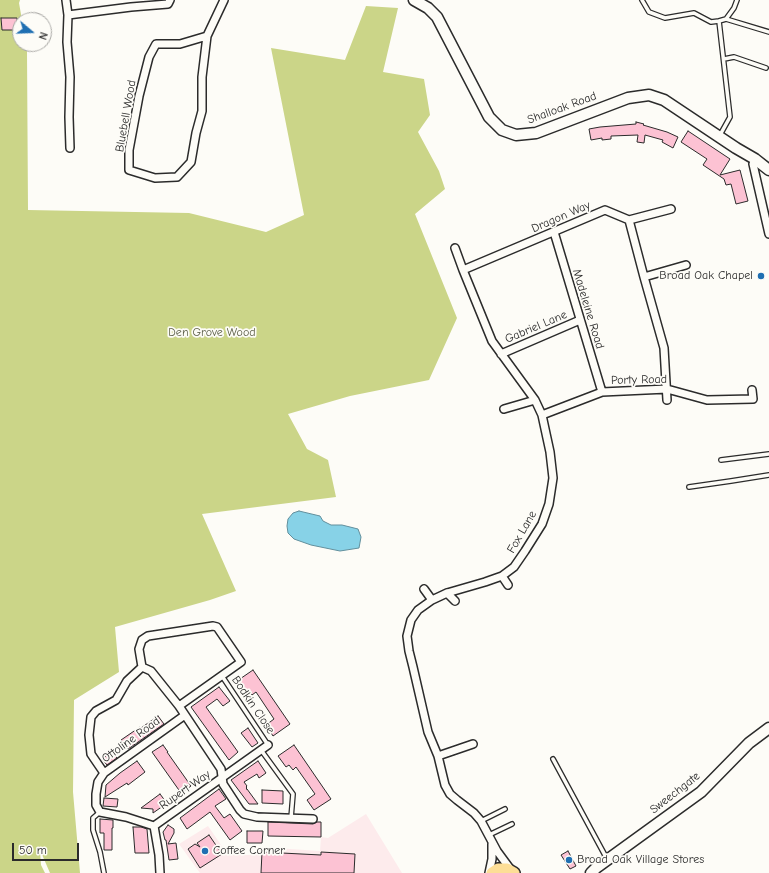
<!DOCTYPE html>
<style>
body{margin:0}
#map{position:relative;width:769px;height:873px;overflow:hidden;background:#fdfcf7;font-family:"Comic Neue",sans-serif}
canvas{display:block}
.north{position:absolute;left:12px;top:12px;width:40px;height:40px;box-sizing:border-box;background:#fdfcf7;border:1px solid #a9a8a5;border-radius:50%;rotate:109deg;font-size:11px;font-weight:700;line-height:16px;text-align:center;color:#2b2b2b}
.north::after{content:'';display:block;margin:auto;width:14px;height:18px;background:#1f6fb2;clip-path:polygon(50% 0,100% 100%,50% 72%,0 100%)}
.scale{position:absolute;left:12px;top:843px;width:67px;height:18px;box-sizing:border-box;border:2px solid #2b2b2b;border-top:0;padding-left:5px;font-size:12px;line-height:14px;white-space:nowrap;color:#2b2b2b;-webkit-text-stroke:3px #fdfcf7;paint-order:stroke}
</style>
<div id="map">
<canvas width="769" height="873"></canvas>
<div class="north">N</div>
<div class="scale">50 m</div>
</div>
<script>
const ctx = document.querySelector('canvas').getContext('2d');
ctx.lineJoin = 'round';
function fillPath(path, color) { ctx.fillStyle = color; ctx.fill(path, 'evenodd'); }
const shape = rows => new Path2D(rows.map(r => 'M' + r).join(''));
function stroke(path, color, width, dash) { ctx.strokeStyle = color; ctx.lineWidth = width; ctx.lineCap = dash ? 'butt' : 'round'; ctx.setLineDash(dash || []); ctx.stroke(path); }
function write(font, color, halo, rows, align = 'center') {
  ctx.font = font + ' "Comic Neue",sans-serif'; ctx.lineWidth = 3.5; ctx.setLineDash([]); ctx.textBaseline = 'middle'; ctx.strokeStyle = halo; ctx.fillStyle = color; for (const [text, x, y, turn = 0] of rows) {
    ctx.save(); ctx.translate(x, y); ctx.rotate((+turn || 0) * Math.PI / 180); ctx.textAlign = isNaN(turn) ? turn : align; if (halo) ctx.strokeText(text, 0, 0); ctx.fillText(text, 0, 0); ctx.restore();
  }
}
fillPath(shape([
 [366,814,402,873,200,873,179,844,208,826,228,855,255,855,260,847,320,851,321,837,328,838]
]), '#fdebec');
fillPath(shape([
 [0,0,20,0,19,3,22,20,20,20,20,44,26,44,27,52,28,210,189,213,266,232,304,215,271,48,345,60,366,6,398,8,383,72,424,79,430,115,418,132,439,171,445,189,415,214,457,318,429,380,350,396,288,414,307,449,328,460,336,497,202,514,236,591,210,600,115,627,119,672,74,700,73,792,80,873,50,873,40,850,41,865,45,873,0,873],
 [17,18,17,30,2,30,1,19]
]), '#cbd588');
const water = shape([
 [299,511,320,516,323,521,331,525,342,525,358,529,361,537,359,548,340,551,311,545,294,539,288,533,287,526,288,519,293,513,299,511]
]);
fillPath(water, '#87d2e7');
stroke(water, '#628f9c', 1);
const building = shape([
 [1,18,17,18,18,30,2,30,1,18],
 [636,122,644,124,643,125,667,132,678,137,673,148,662,142,663,140,645,135,644,143,637,142,638,135,611,136,611,139,602,140,602,138,591,140,589,129,600,127,636,124,636,122],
 [688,131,730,159,720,175,740,170,748,201,736,204,731,184,726,185,724,179,703,165,707,159,681,142,688,131],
 [253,670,290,724,273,736,266,725,274,719,256,692,252,695,248,690,245,693,237,681,253,670],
 [219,687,230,701,223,706,217,699,206,707,238,752,229,760,191,707,219,687],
 [158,716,164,724,128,749,121,740,140,727,141,728,158,716],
 [248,728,258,743,252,747,241,733,248,728],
 [163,745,168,752,167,752,191,786,181,793,152,752,163,745],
 [294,745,331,799,314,810,307,800,315,794,296,767,293,770,289,765,286,767,278,756,294,745],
 [112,751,117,758,107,765,102,759,112,751],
 [137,761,145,772,128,785,127,783,105,797,106,785,120,773,137,761],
 [258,761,266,773,259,778,257,774,244,782,247,786,246,787,247,788,246,789,247,789,258,804,249,804,231,780,258,761],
 [219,789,226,799,215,806,224,818,230,814,242,831,230,840,210,812,187,829,180,818,219,789],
 [262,790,283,791,283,804,262,803,262,790],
 [160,794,166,802,162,805,163,806,153,813,153,809,141,808,160,794],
 [104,798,118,799,117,807,103,806,104,798],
 [100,819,113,820,113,828,112,828,112,850,104,850,104,833,100,833,100,819],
 [268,822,313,824,317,822,321,822,321,837,268,836,268,822],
 [168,825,174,829,174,833,168,844,176,843,178,859,169,860,166,840,165,840,163,832,168,825],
 [133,827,141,827,147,829,149,853,135,853,133,827],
 [247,831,263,831,262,843,247,843,247,831],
 [209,835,222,854,200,868,188,849,195,844,200,847,197,843,209,835],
 [568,851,576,866,570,869,561,855,568,851],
 [262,852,321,855,321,852,355,854,354,873,261,873,262,852]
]);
fillPath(building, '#fcc2d3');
stroke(building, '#2b2b2b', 1);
const lane = shape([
 [642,0,649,12,665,18,694,13,711,22,719,21],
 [726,19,769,32],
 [724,59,734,57,766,68],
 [720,135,730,117,719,21,726,19,734,8,737,0],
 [721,460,769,454],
 [689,487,731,481,769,475],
 [222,676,268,745],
 [261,750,293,794,291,818],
 [553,759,607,859],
 [100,812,93,818,93,830,100,852,104,873],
 [481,821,505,809],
 [489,835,512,824]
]);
const street = shape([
 [66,0,68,15,67,42,70,77,69,117,70,148],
 [68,15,131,7,168,4,170,0],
 [207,36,202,77,202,111,196,133,191,162,177,177,155,178,129,170,129,150,139,96,149,57,156,44,180,44,207,36],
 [207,36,224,0],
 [755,159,753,164,769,234],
 [629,220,671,209],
 [554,232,602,392],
 [455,248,463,270,492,341,535,400,542,415,550,452,553,478,549,504,542,524,525,551,514,567,502,576,485,582,447,593,432,600,418,610,411,620,407,636,409,651,413,667,428,732,438,756,445,785,450,794,457,800,474,813,481,821,497,851,511,870],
 [463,270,605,210,629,220,644,277,664,348,667,400],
 [644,277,686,265],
 [501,354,580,320],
 [504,409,535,400],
 [542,415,602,392,667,389,707,400,753,399,752,390],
 [502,576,508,585],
 [424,589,432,600],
 [447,593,455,601],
 [142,667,151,671,179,706,221,769,223,784,240,810,244,814,257,817,313,819],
 [142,667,139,649,142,640,148,636,213,626,217,627,241,662,179,706],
 [438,756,473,744],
 [104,773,91,754,89,735,91,717,96,711,116,700,127,681,142,667],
 [154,826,126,817,100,812,96,805,96,794,98,782,104,773,185,715],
 [160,873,159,855,154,826,268,745],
 [489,873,492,859,492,844]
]);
const secondary = shape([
 [414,0,428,8,437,17,489,117,502,130,516,135,536,133,628,98,649,95,664,100,736,148,755,159,769,170],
 [591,873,596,868,701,792,749,743,769,728]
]);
const primary = shape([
 [492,873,498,869,507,869,514,873]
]);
stroke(lane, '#2b2b2b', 6);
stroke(street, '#2b2b2b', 10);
stroke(secondary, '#2b2b2b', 13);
stroke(primary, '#2b2b2b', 14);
stroke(lane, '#fdfcf7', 3.5);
stroke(street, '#fdfcf7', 7);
stroke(secondary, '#fdfcf7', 10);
stroke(primary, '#fdde96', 11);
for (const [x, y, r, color] of [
 [761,276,4,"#1f6fb2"],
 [205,851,4,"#1f6fb2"],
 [569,860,4,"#1f6fb2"]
]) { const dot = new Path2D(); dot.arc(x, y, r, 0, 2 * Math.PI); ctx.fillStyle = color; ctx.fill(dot); stroke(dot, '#fdfcf7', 1.5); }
write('12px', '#2b2b2b', '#fdfcf7', [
 ["Shalloak Road",562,108,-20],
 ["Bluebell Wood",126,116,-80],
 ["Dragon Way",561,217,-23],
 ["Madeleine Road",588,309,73],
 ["Gabriel Lane",536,327,-23],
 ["Porty Road",639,380,-1],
 ["Fox Lane",522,532,-60],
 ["Bodkin Close",253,705,56],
 ["Ottoline Road",131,740,-36],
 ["Rupert Way",185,790,-35],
 ["Sweechgate",675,793,-38]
]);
write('12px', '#2b2b2b', '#fdfcf7', [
 ["Broad Oak Chapel",753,276,"right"],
 ["Coffee Corner",213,851],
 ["Broad Oak Village Stores",577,860]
], 'left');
write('12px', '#5b5e47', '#fdfcf7', [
 ["Den Grove Wood",212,333]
]);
</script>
